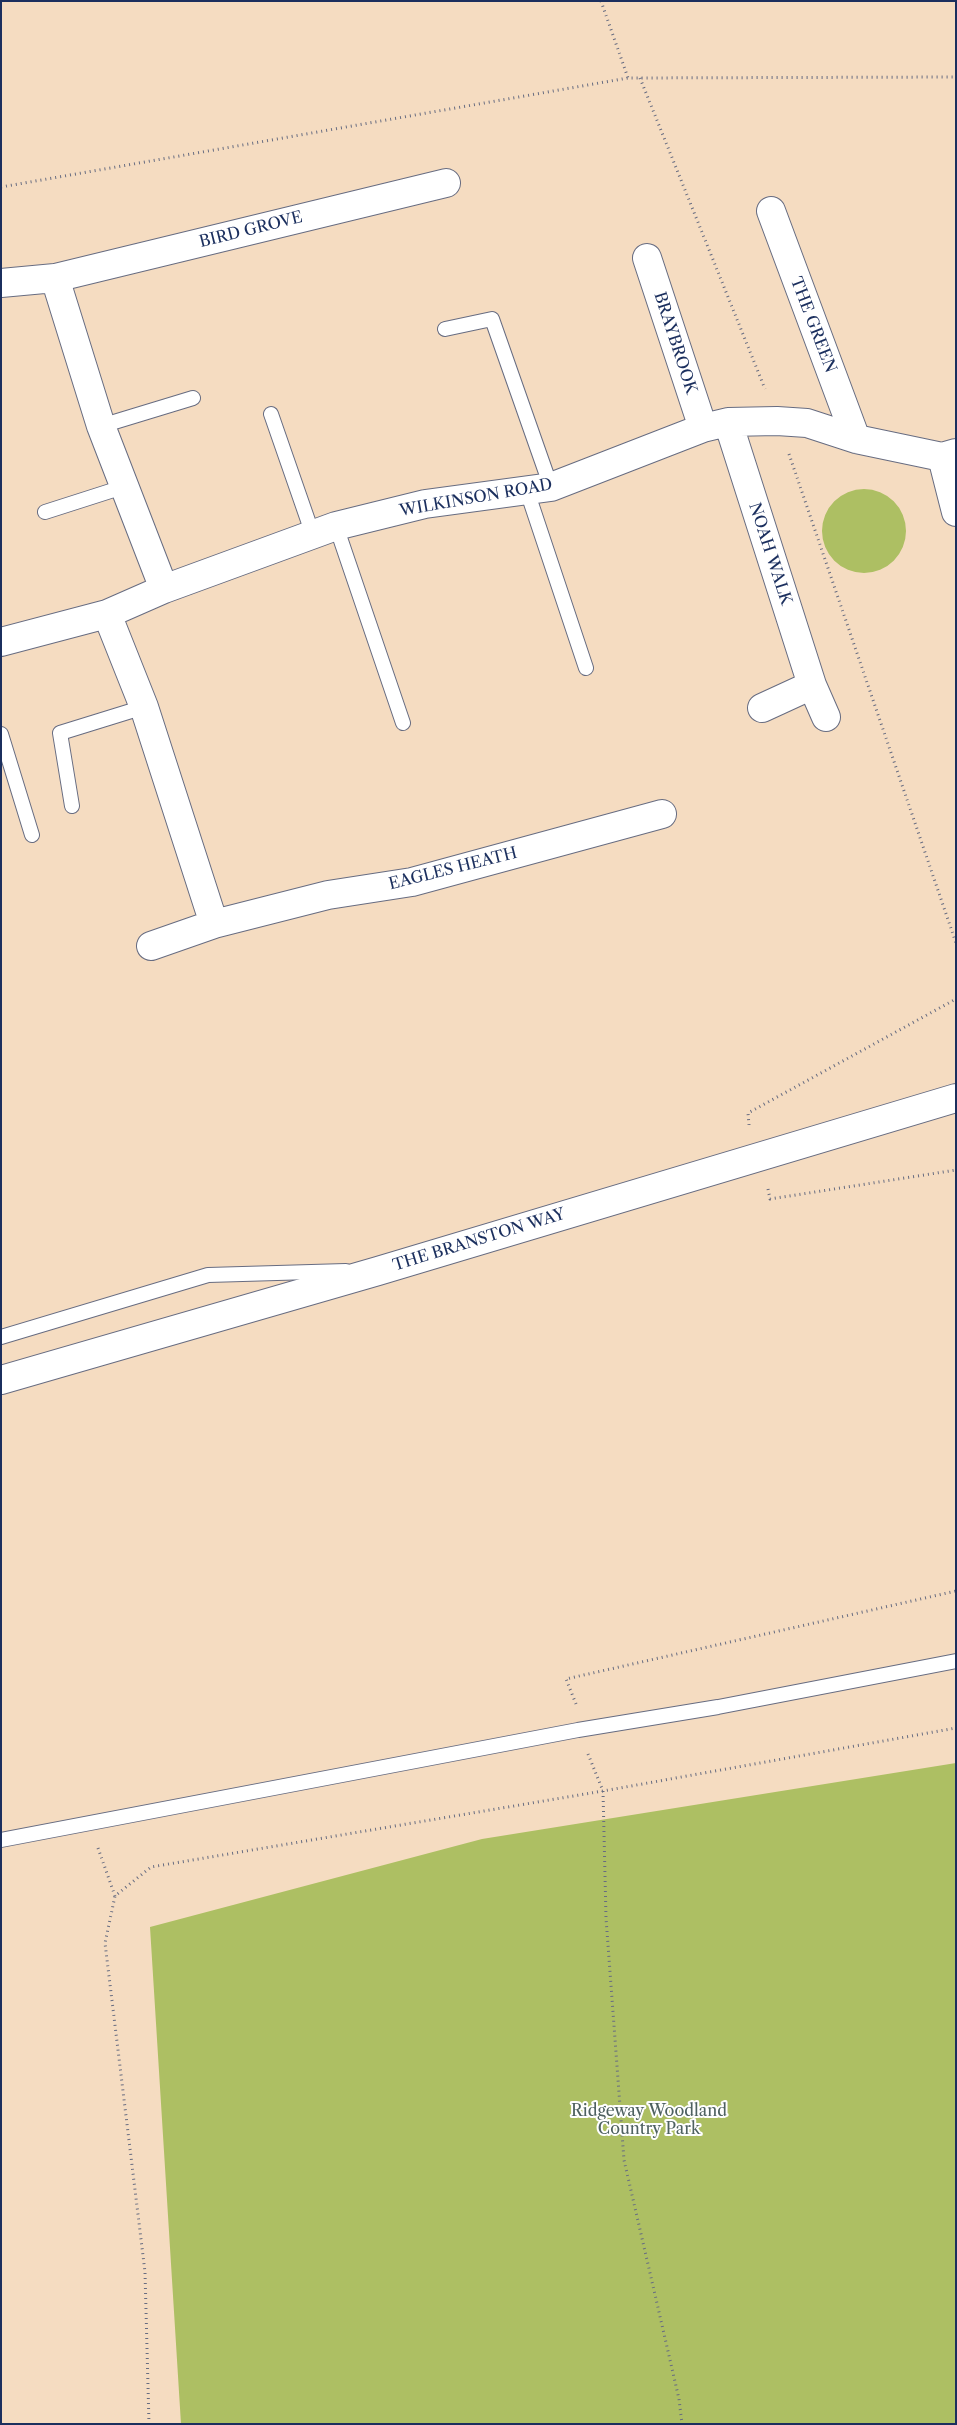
<!DOCTYPE html>
<style>
body{margin:0}
#map{position:relative;width:957px;height:2425px;overflow:hidden;background:#f5dcc1;font-family:"Libre Caslon Text",serif}
canvas{display:block}
.frame{position:absolute;inset:0;border:2px solid #1b2f5e;pointer-events:none}
</style>
<div id="map">
<canvas width="957" height="2425"></canvas>
<div class="frame"></div>
</div>
<script>
const ctx = document.querySelector('canvas').getContext('2d');
ctx.lineJoin = 'round';
function fillPath(path, color) { ctx.fillStyle = color; ctx.fill(path, 'evenodd'); }
const shape = rows => new Path2D(rows.map(r => 'M' + r).join(''));
function stroke(path, color, width, dash) { ctx.strokeStyle = color; ctx.lineWidth = width; ctx.lineCap = dash ? 'butt' : 'round'; ctx.setLineDash(dash || []); ctx.stroke(path); }
function write(font, color, halo, rows, align = 'center') {
  ctx.font = font + ' "Libre Caslon Text",serif'; ctx.lineWidth = 4; ctx.setLineDash([]); ctx.textBaseline = 'middle'; ctx.strokeStyle = halo; ctx.fillStyle = color; for (const [text, x, y, turn = 0] of rows) {
    ctx.save(); ctx.translate(x, y); ctx.rotate((+turn || 0) * Math.PI / 180); ctx.textAlign = isNaN(turn) ? turn : align; if (halo) ctx.strokeText(text, 0, 0); ctx.fillText(text, 0, 0); ctx.restore();
  }
}
fillPath(shape([
 '822 531a42 42 0 1 1 84 0a42 42 0 1 1-84 0Z',
 [956,1763,956,2424,181,2424,150,1927,482,1839]
]), '#adbf63');
const service = shape([
 [445,329,492,319,551,487],
 [271,414,313,535],
 [101,426,193,398],
 [527,491,586,668],
 [45,512,123,487],
 [336,526,403,723],
 [1,734,32,835],
 [72,806,60,733,144,707],
 [1,1337,208,1275,346,1271],
 [1,1840,578,1730,718,1707,956,1661]
]);
const minor = shape([
 [771,211,856,439],
 [647,258,703,428],
 [1,283,55,278],
 [728,422,812,685,826,717],
 [942,457,956,512],
 [164,589,101,426,55,278,446,183],
 [107,614,144,707,214,924,328,895,412,882,662,814],
 [1,642,107,614,164,589,336,526,425,504,551,487,703,428,728,422,777,421,807,423,856,439,942,457,956,453],
 [762,708,812,685],
 [151,946,214,924]
]);
const trunk = shape([
 [1,1380,378,1271,956,1098]
]);
stroke(service, '#676c81', 16);
stroke(minor, '#676c81', 30);
stroke(trunk, '#676c81', 30);
stroke(shape([
 [601,1,628,78],
 [640,78,765,389],
 [1,187,628,78,956,77],
 [789,454,956,943],
 [749,1125,748,1113,956,999],
 [768,1189,770,1199,956,1170],
 [576,1704,566,1679,956,1591],
 [588,1754,603,1791,606,1918,624,2160,679,2399,682,2424],
 [98,1848,115,1896],
 [149,2424,145,2272,105,1943,115,1896,151,1867,603,1791,956,1728]
]), '#676c81', 3, [1, 4]);
stroke(service, '#fff', 14);
stroke(minor, '#fff', 28);
stroke(trunk, '#fff', 28);
write('16px', '#1b2f5e', '#fff', [
 ["BIRD GROVE",251,230,-14],
 ["THE GREEN",813,325,69],
 ["BRAYBROOK",675,343,72],
 ["WILKINSON ROAD",476,498,-10],
 ["NOAH WALK",770,554,72],
 ["EAGLES HEATH",453,869,-14],
 ["THE BRANSTON WAY",479,1240,-17]
]);
write('16px', '#4e6160', '#fff', [
 ["Ridgeway Woodland",649,2111],
 ["Country Park",649,2129]
]);
</script>
